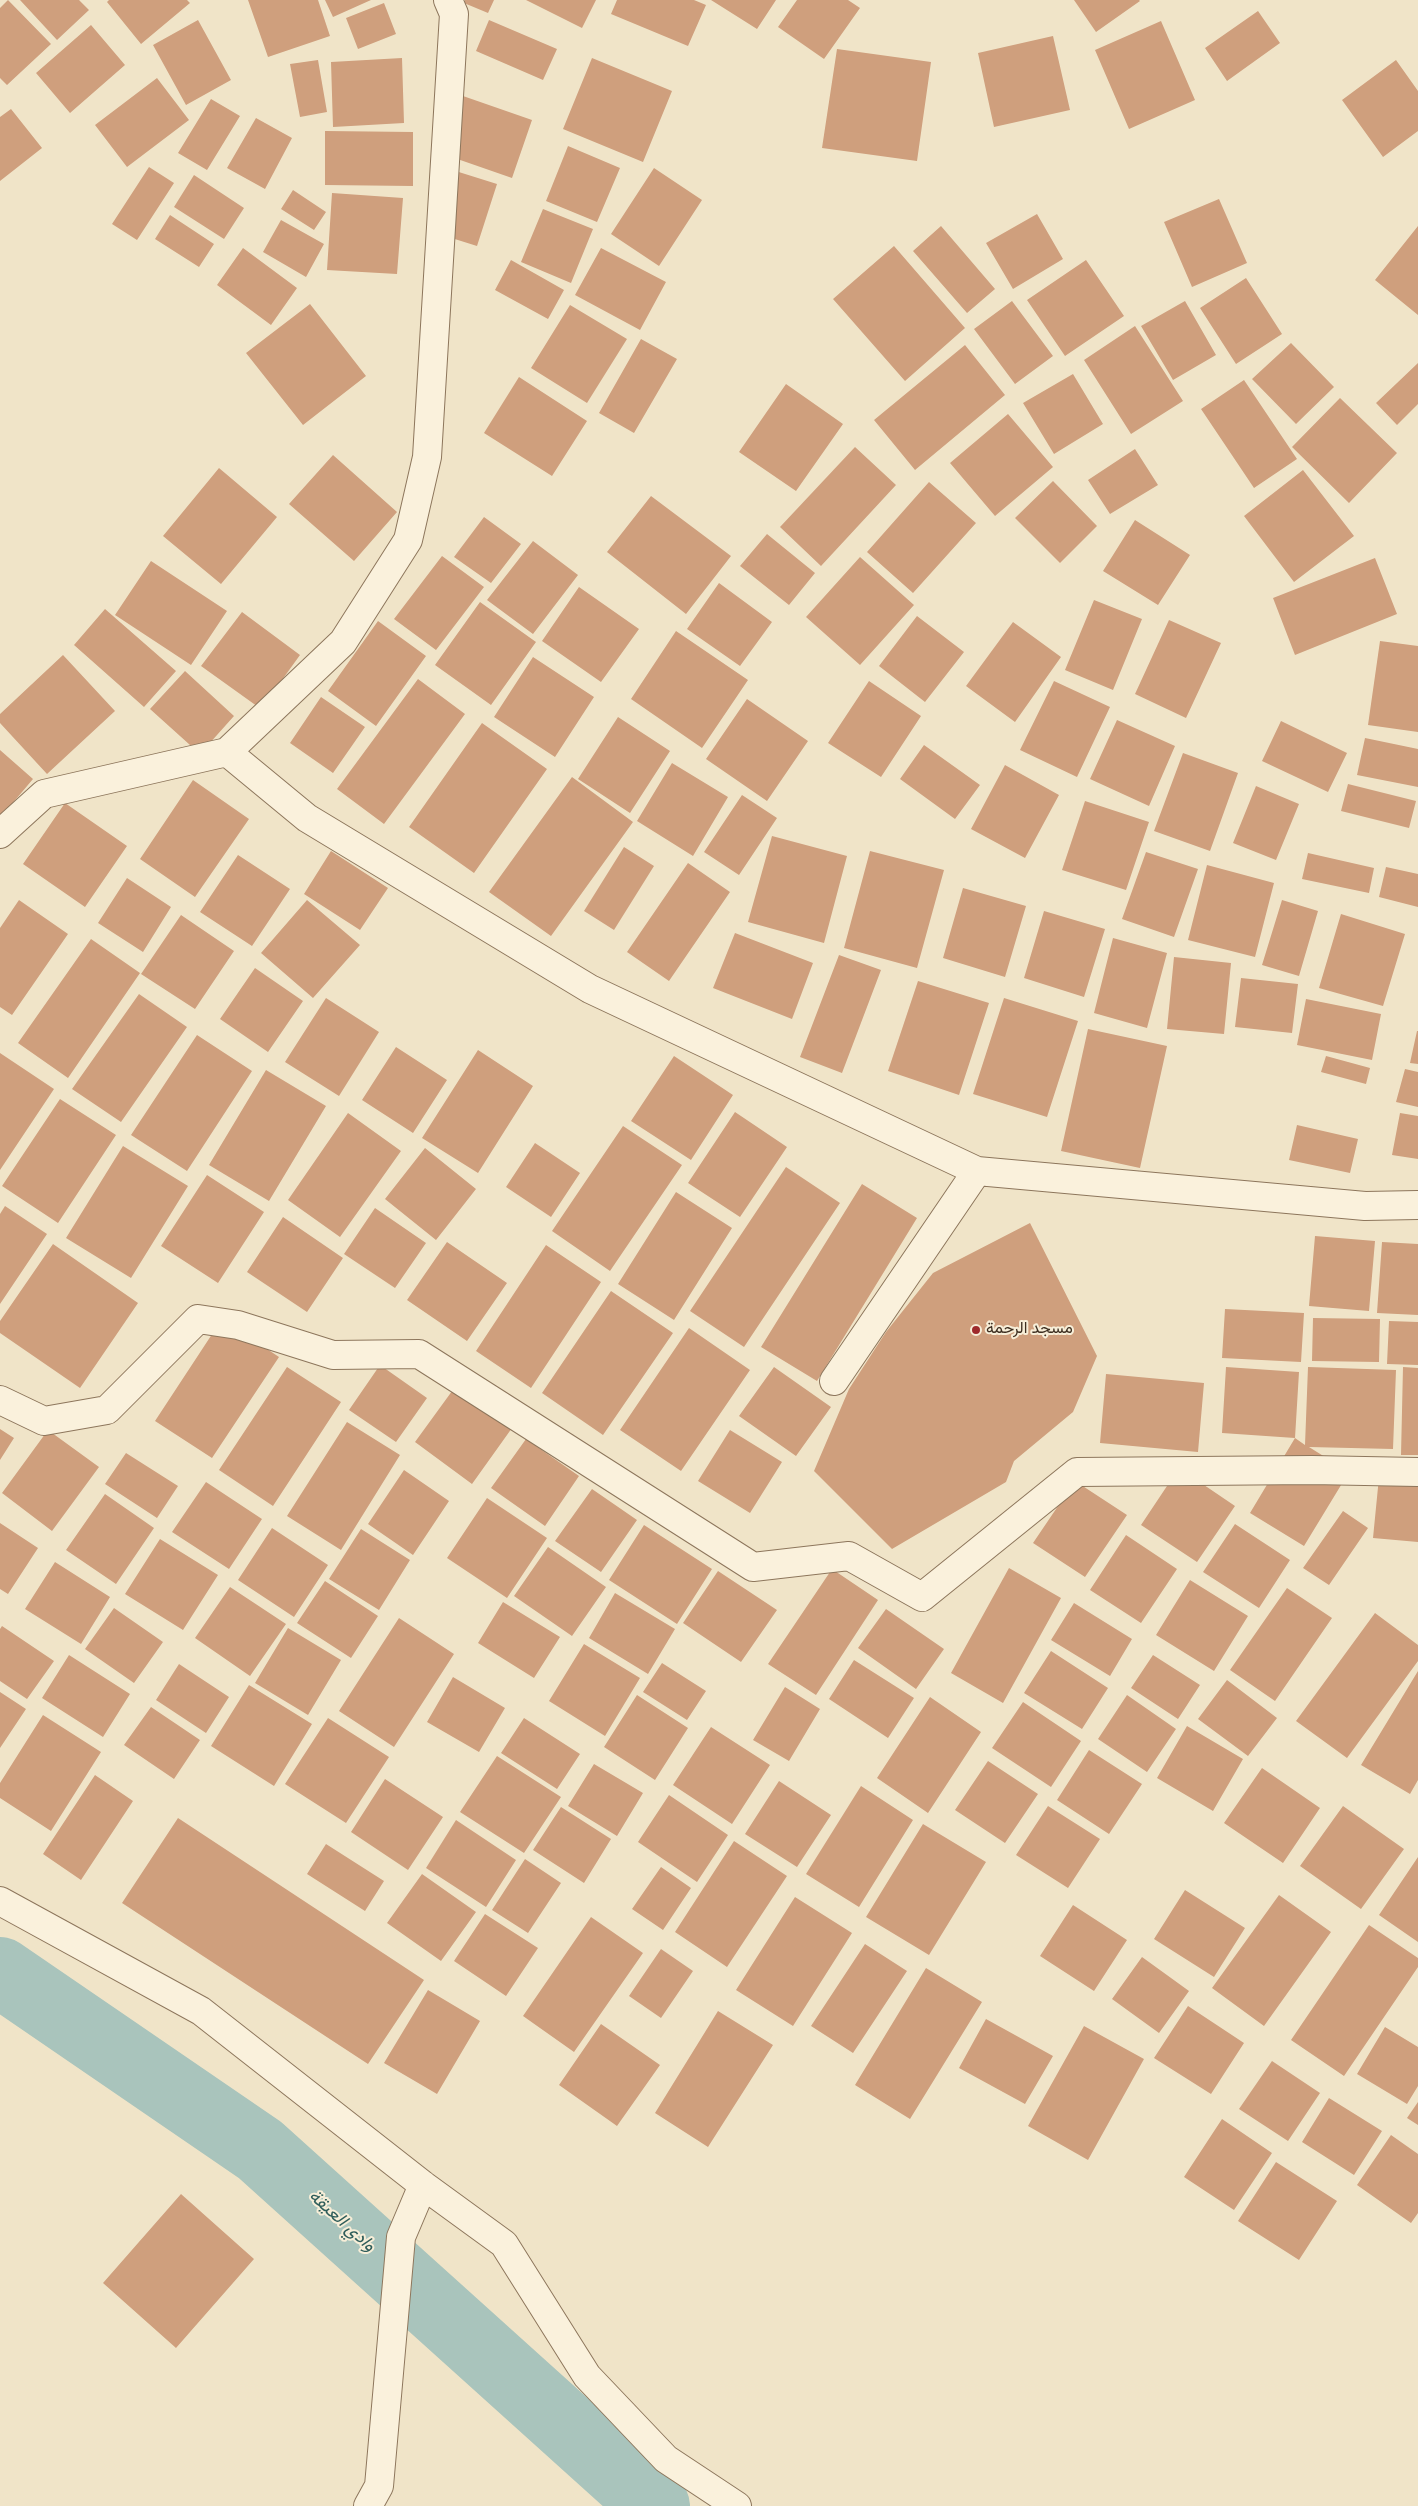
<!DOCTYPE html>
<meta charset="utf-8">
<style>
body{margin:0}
canvas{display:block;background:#f0e4c8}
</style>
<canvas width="1418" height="2506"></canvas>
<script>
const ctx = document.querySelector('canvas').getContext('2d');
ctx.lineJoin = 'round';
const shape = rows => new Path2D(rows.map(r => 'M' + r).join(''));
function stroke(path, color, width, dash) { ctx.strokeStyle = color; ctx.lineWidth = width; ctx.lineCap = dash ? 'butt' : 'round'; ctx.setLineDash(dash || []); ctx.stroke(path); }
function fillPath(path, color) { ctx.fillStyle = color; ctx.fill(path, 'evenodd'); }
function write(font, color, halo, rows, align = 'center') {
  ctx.font = font + ' Spectral,Vazirmatn,serif'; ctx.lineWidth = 4; ctx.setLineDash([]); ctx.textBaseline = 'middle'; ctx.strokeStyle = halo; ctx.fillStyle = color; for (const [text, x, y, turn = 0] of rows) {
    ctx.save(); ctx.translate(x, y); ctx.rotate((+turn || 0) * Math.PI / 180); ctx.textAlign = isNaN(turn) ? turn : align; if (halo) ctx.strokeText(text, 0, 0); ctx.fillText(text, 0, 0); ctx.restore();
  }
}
stroke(shape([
 [0,1972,260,2150,655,2506]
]), '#a9c4bc', 70);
fillPath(shape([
 [8,0,51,44,7,85,0,78,0,8],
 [20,0,79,0,89,10,57,40],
 [109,0,187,0,190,3,141,44,107,2],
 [248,0,318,0,330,36,268,57],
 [325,0,371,0,333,17],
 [465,0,494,0,488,13,464,3],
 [526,0,596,0,582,28],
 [617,0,694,0,706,5,688,46,611,14],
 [711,0,776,0,757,29],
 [797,0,848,0,860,8,824,59,778,27],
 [1074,0,1139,0,1140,1,1096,32],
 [384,3,396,34,358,49,346,18],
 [1258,11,1280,43,1227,81,1205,48],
 [198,20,231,80,186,105,153,45],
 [489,20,557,49,543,80,476,51],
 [1161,21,1195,100,1129,129,1095,50],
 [91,25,125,65,70,113,36,73],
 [1053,36,1070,110,994,127,978,53],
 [837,49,931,62,917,161,822,148],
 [402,58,404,123,333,127,331,62],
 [592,58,672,91,643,162,563,129],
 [318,60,327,112,300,117,290,64],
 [1396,60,1418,91,1418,131,1383,157,1342,100],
 [157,78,189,120,127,167,95,125],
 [463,96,532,120,512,178,443,154],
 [211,99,240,116,207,170,178,153],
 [11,109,42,148,0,181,0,117],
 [256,118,292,138,265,189,227,168],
 [325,131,413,132,413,186,325,185],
 [568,146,620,168,597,222,546,201],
 [149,167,174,183,137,240,112,224],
 [446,168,497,184,477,246,426,230],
 [654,168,702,200,659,266,611,234],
 [194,175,244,208,224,239,174,207],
 [293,190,326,212,314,230,281,209],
 [332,193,403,198,397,274,327,270],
 [1219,199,1247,263,1192,287,1164,222],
 [543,209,593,229,571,283,521,262],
 [1037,214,1063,259,1013,289,986,243],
 [170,215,214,244,199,267,155,239],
 [281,220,324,244,306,277,263,252],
 [941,226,995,289,967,313,913,251],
 [1418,226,1418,315,1375,280],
 [894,246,965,328,905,381,833,299],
 [243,248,297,288,271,325,217,285],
 [601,248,666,282,640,330,575,295],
 [511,260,564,290,548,319,495,290],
 [1086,260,1124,316,1065,356,1027,300],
 [1246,278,1282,334,1236,364,1200,308],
 [1012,301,1053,356,1015,384,974,329],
 [1185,301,1216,355,1173,380,1141,326],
 [310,304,366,376,303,425,246,353],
 [570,305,627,339,587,403,531,368],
 [1135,326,1183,401,1131,434,1084,360],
 [641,339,677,359,634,433,599,413],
 [1291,343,1334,387,1296,424,1252,379],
 [965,345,1005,395,915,470,874,420],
 [1418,363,1418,404,1397,425,1376,403],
 [1073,374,1103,424,1054,454,1023,403],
 [519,377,587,421,552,476,484,433],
 [1244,380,1297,459,1254,488,1201,409],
 [786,384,843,424,796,491,739,452],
 [1340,398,1397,453,1349,503,1292,447],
 [1008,414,1053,467,995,516,950,463],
 [855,447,896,485,821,566,780,527],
 [1135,449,1158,485,1110,514,1088,480],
 [333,455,397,512,354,561,289,504],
 [219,468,277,517,221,584,163,536],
 [1303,470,1354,536,1294,582,1244,516],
 [1053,481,1097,526,1060,563,1015,518],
 [929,482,976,523,913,593,867,552],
 [651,496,731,556,686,614,607,552],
 [484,517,521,544,491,583,454,557],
 [1135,520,1190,555,1158,605,1103,571],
 [767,534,815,573,789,605,740,566],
 [533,541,578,575,533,634,487,600],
 [442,556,484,587,436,650,394,619],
 [860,557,914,605,860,665,806,617],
 [1375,558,1397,614,1295,655,1273,598],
 [151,561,227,611,191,665,115,615],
 [719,583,772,622,740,666,687,629],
 [579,587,639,629,601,682,542,641],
 [1094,600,1142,619,1113,690,1065,670],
 [480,602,536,642,491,705,435,665],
 [105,609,176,671,144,707,74,645],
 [242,612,300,655,261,709,201,666],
 [917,616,964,652,925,702,879,666],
 [1169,620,1221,643,1186,718,1135,694],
 [378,621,426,656,376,726,328,691],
 [1013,622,1061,657,1015,722,966,686],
 [676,631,748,680,702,748,631,699],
 [1380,641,1418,646,1418,732,1368,725],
 [63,655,115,711,47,774,0,723,0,714],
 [533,657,594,697,555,757,494,717],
 [185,671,234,716,200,754,150,709],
 [418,679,465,714,384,824,337,789],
 [869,681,921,716,881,777,828,743],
 [1054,681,1110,707,1077,777,1020,750],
 [321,697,365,727,333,773,290,743],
 [747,699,808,741,767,801,706,759],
 [618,717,670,751,630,813,578,779],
 [1117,720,1175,746,1149,806,1090,779],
 [1281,721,1347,753,1328,792,1262,761],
 [482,723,547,769,474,873,409,827],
 [1365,738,1418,749,1418,787,1357,775],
 [924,745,980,785,955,819,900,779],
 [0,750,33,779,0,818],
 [1183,753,1238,773,1210,851,1154,831],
 [672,763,728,797,693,856,637,821],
 [1005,765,1059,795,1025,858,971,829],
 [572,777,633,822,551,936,489,892],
 [193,780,249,819,195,897,140,859],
 [1348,784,1416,801,1409,828,1341,811],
 [1256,786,1299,804,1276,860,1233,843],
 [742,795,777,818,739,875,704,852],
 [1085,801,1149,822,1126,890,1062,870],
 [65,803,127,846,85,907,23,864],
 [772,836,847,856,824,943,748,922],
 [624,847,654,866,614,930,584,911],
 [331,851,388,888,360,930,304,894],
 [870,851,944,870,917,968,844,948],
 [1146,852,1198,869,1174,937,1122,919],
 [1308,853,1374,868,1369,893,1302,879],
 [238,855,290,889,252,946,200,912],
 [688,863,730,892,669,981,627,952],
 [1207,865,1274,883,1255,957,1188,940],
 [1386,867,1418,874,1418,907,1379,897],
 [127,878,171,907,143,952,98,923],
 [963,888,1026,906,1005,977,943,958],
 [19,900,68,934,12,1015,0,1007,0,928],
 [307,900,360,945,313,998,261,953],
 [1282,900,1318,911,1299,976,1262,965],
 [1044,911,1105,929,1084,997,1024,978],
 [1341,914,1405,934,1383,1006,1319,988],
 [181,915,234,951,195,1009,141,974],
 [735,933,813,963,792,1019,713,988],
 [1113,938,1167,953,1147,1028,1094,1013],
 [91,939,140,973,68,1078,18,1043],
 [839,955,881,970,842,1073,800,1057],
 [1174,957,1231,963,1224,1034,1167,1029],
 [255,968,303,1001,268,1052,220,1019],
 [1241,978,1298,984,1292,1033,1235,1027],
 [918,981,989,1003,959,1095,888,1071],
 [139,994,187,1027,121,1122,72,1089],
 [326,998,379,1032,339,1096,285,1062],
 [1004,998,1078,1021,1047,1117,973,1094],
 [1306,999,1381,1014,1372,1060,1297,1045],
 [1088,1029,1167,1046,1140,1168,1061,1151],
 [1417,1031,1418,1031,1418,1064,1410,1063],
 [197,1035,252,1071,187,1171,131,1135],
 [396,1047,447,1080,413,1133,362,1100],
 [478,1050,533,1086,478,1173,422,1138],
 [0,1053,54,1089,0,1170],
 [674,1056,733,1095,691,1160,631,1121],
 [1326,1056,1370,1068,1366,1084,1321,1072],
 [1405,1069,1418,1072,1418,1107,1396,1102],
 [266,1070,326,1106,269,1201,209,1165],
 [60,1099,116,1135,58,1223,2,1186],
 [735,1112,787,1147,740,1217,688,1183],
 [348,1113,401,1151,340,1237,288,1200],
 [1400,1113,1418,1116,1418,1159,1392,1155],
 [1297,1125,1358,1139,1350,1173,1289,1160],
 [623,1126,682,1165,610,1271,552,1231],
 [535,1143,580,1173,551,1217,506,1187],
 [123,1146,188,1186,131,1278,66,1238],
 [425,1148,476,1189,436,1240,385,1199],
 [786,1167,840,1203,744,1347,690,1311],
 [207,1175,264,1212,218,1283,161,1246],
 [862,1184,917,1218,817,1381,761,1347],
 [676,1192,732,1228,674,1320,618,1284],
 [5,1206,47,1234,0,1304,0,1214],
 [375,1208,426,1243,395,1288,344,1254],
 [283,1217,343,1258,307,1312,247,1272],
 [1030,1223,1097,1356,1073,1412,1014,1461,1006,1482,892,1549,814,1471,849,1389,886,1332,933,1273],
 [1315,1236,1375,1241,1369,1311,1309,1306],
 [447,1242,507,1283,467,1341,407,1300],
 [1382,1242,1418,1244,1418,1315,1377,1313],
 [53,1244,138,1303,80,1388,0,1333,0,1321],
 [546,1245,601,1282,531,1388,476,1351],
 [611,1291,673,1333,603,1435,542,1393],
 [1225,1309,1304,1313,1301,1362,1222,1358],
 [1313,1318,1380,1319,1379,1362,1312,1361],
 [222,1319,279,1357,212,1458,155,1421],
 [1389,1321,1418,1322,1418,1365,1387,1364],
 [689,1328,750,1370,681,1471,620,1430],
 [380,1365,427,1398,396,1442,349,1410],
 [287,1367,341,1402,273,1506,219,1470],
 [774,1367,831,1407,796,1456,739,1416],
 [1226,1367,1299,1372,1295,1438,1222,1433],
 [1308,1367,1396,1370,1393,1449,1309,1447,1349,1472,1304,1546,1250,1513,1295,1438,1305,1445],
 [1403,1367,1418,1368,1418,1455,1401,1455],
 [1106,1374,1204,1383,1198,1452,1100,1443],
 [455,1387,512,1428,472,1484,415,1442],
 [347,1422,400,1455,341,1550,287,1516],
 [0,1429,14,1438,0,1460],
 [48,1430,99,1467,52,1531,2,1493],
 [730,1430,782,1462,750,1513,698,1481],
 [526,1439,579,1476,545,1526,491,1488],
 [126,1453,178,1486,157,1518,105,1484],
 [1380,1467,1418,1470,1418,1542,1373,1538],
 [1179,1468,1235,1506,1197,1562,1141,1525],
 [404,1470,449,1501,413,1555,368,1524],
 [1075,1481,1127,1515,1085,1577,1033,1543],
 [206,1482,262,1519,229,1569,172,1532],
 [592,1489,637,1520,601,1572,555,1541],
 [105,1494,154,1528,116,1584,66,1550],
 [487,1498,547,1538,507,1598,447,1558],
 [1343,1511,1368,1528,1329,1585,1303,1568],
 [0,1523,38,1548,8,1594,0,1589],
 [1235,1524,1290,1560,1259,1608,1203,1572],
 [644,1525,712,1569,677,1624,609,1580],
 [272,1528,328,1565,294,1617,238,1580],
 [361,1529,410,1560,379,1610,329,1579],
 [1126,1535,1177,1569,1141,1623,1090,1590],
 [160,1539,218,1575,183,1630,125,1594],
 [548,1547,606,1587,572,1636,514,1596],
 [55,1562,110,1597,81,1644,25,1609],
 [1009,1568,1061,1598,1003,1703,951,1673],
 [832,1569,878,1600,816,1695,768,1664],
 [718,1571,777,1610,741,1662,683,1623],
 [1190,1580,1248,1616,1214,1671,1156,1635],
 [325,1581,378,1616,351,1658,297,1623],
 [230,1587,286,1624,250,1676,195,1638],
 [1287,1588,1332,1618,1275,1701,1230,1670],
 [615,1593,675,1629,648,1674,589,1638],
 [503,1602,560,1637,534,1678,478,1643],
 [1074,1603,1132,1639,1110,1676,1051,1640],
 [114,1608,163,1642,134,1683,85,1649],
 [886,1609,944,1649,916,1689,858,1648],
 [1375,1613,1418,1645,1418,1661,1347,1758,1296,1721],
 [399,1618,454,1654,394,1747,339,1711],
 [2,1626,54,1661,27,1699,0,1681,0,1629],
 [288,1628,341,1660,308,1715,255,1683],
 [584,1644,640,1678,605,1736,549,1701],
 [1051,1651,1108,1688,1082,1729,1024,1693],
 [69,1655,130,1694,103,1737,42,1698],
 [1153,1655,1200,1685,1178,1719,1131,1688],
 [854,1660,914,1698,888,1738,829,1699],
 [662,1663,706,1691,687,1720,643,1692],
 [179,1664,229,1697,206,1733,156,1700],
 [1418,1671,1418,1780,1410,1794,1361,1765],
 [453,1677,505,1708,479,1752,427,1722],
 [1227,1680,1277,1718,1248,1756,1198,1719],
 [249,1685,312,1724,274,1786,211,1746],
 [785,1687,820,1709,789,1761,753,1740],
 [0,1692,26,1709,0,1748],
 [637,1695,688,1728,655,1780,604,1747],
 [1127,1695,1176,1729,1147,1772,1098,1739],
 [930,1697,981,1732,928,1813,877,1778],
 [1023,1702,1081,1741,1051,1787,992,1748],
 [151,1707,200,1740,174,1779,124,1745],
 [43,1715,101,1752,51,1831,0,1798,0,1783],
 [328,1718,389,1757,346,1823,285,1784],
 [524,1718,580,1754,557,1789,501,1753],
 [1187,1726,1243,1759,1213,1811,1157,1778],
 [711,1727,770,1765,732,1824,673,1785],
 [1089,1750,1142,1784,1109,1834,1057,1800],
 [497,1756,561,1797,524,1853,460,1812],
 [988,1761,1038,1794,1005,1843,955,1810],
 [594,1764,643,1793,617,1836,568,1806],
 [1262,1768,1320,1808,1283,1863,1224,1823],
 [95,1775,133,1801,81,1880,43,1854],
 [385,1779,443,1817,408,1870,351,1832],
 [779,1781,831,1815,797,1867,745,1834],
 [861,1786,913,1820,859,1907,806,1874],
 [669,1795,728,1835,697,1882,638,1842],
 [1048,1806,1100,1839,1068,1888,1016,1855],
 [1343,1806,1404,1849,1361,1909,1300,1866],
 [561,1807,611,1839,584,1883,533,1850],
 [178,1818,424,1980,368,2064,122,1903],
 [456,1820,516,1860,486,1907,426,1868],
 [923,1824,986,1862,929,1955,866,1917],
 [734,1841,787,1876,727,1967,675,1932],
 [326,1844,384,1881,365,1911,307,1874],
 [1418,1857,1418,1942,1379,1915],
 [525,1859,561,1883,528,1933,492,1910],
 [661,1867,691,1888,663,1930,632,1909],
 [422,1874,476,1912,441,1961,387,1923],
 [1185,1890,1245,1928,1214,1977,1154,1939],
 [1279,1895,1331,1932,1264,2026,1212,1988],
 [795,1897,852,1933,793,2026,736,1990],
 [1073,1905,1127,1940,1094,1991,1040,1956],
 [485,1914,538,1948,506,1996,454,1961],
 [591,1917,643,1953,574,2052,523,2016],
 [1369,1925,1418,1958,1418,1967,1344,2076,1291,2040],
 [865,1944,907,1971,853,2053,811,2026],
 [661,1949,693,1971,661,2018,629,1996],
 [1142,1957,1189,1991,1159,2033,1112,1999],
 [926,1968,982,2002,910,2119,855,2085],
 [428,1990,480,2021,437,2094,384,2063],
 [1188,2006,1244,2043,1211,2094,1154,2058],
 [718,2011,773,2045,708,2147,655,2113],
 [986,2019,1053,2056,1025,2104,959,2068],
 [601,2024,660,2065,617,2126,559,2085],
 [1084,2026,1144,2059,1088,2160,1028,2126],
 [1385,2027,1418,2047,1418,2086,1407,2104,1357,2074],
 [1272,2061,1320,2093,1288,2141,1239,2109],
 [1329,2098,1382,2131,1354,2175,1302,2142],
 [1418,2102,1418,2125,1407,2118],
 [1222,2119,1272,2153,1234,2210,1184,2177],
 [1391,2135,1418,2154,1418,2213,1411,2223,1357,2185],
 [1276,2162,1337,2201,1299,2260,1238,2221],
 [181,2194,254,2259,176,2348,103,2283]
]), '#cf9f7d');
const minor = shape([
 [227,752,307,818,590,989,977,1171,1365,1206,1418,1205],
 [0,834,44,794,227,752,343,642,408,540,427,457,454,14,448,0],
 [834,1381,977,1171],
 [0,1400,44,1421,107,1410,198,1319,238,1325,333,1355,419,1354,753,1567,849,1556,922,1597,1077,1472,1312,1470,1418,1472],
 [0,1901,201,2011,423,2185,504,2244,587,2376,666,2459,737,2506],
 [368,2506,379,2486,401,2237,423,2185]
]);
stroke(minor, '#8d765c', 30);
stroke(minor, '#faf1dc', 28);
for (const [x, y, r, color] of [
 [976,1330,5,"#9e2a2b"]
]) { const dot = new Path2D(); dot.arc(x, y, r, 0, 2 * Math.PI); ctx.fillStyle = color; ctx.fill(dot); stroke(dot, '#f7eed8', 2); }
write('16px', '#3d2e20', '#f7eed8', [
 ["مسجد الرحمة",986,1330]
], 'left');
write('italic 18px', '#2f5d5a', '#f7eed8', [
 ["وادي العيقة",341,2222,42]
]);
</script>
